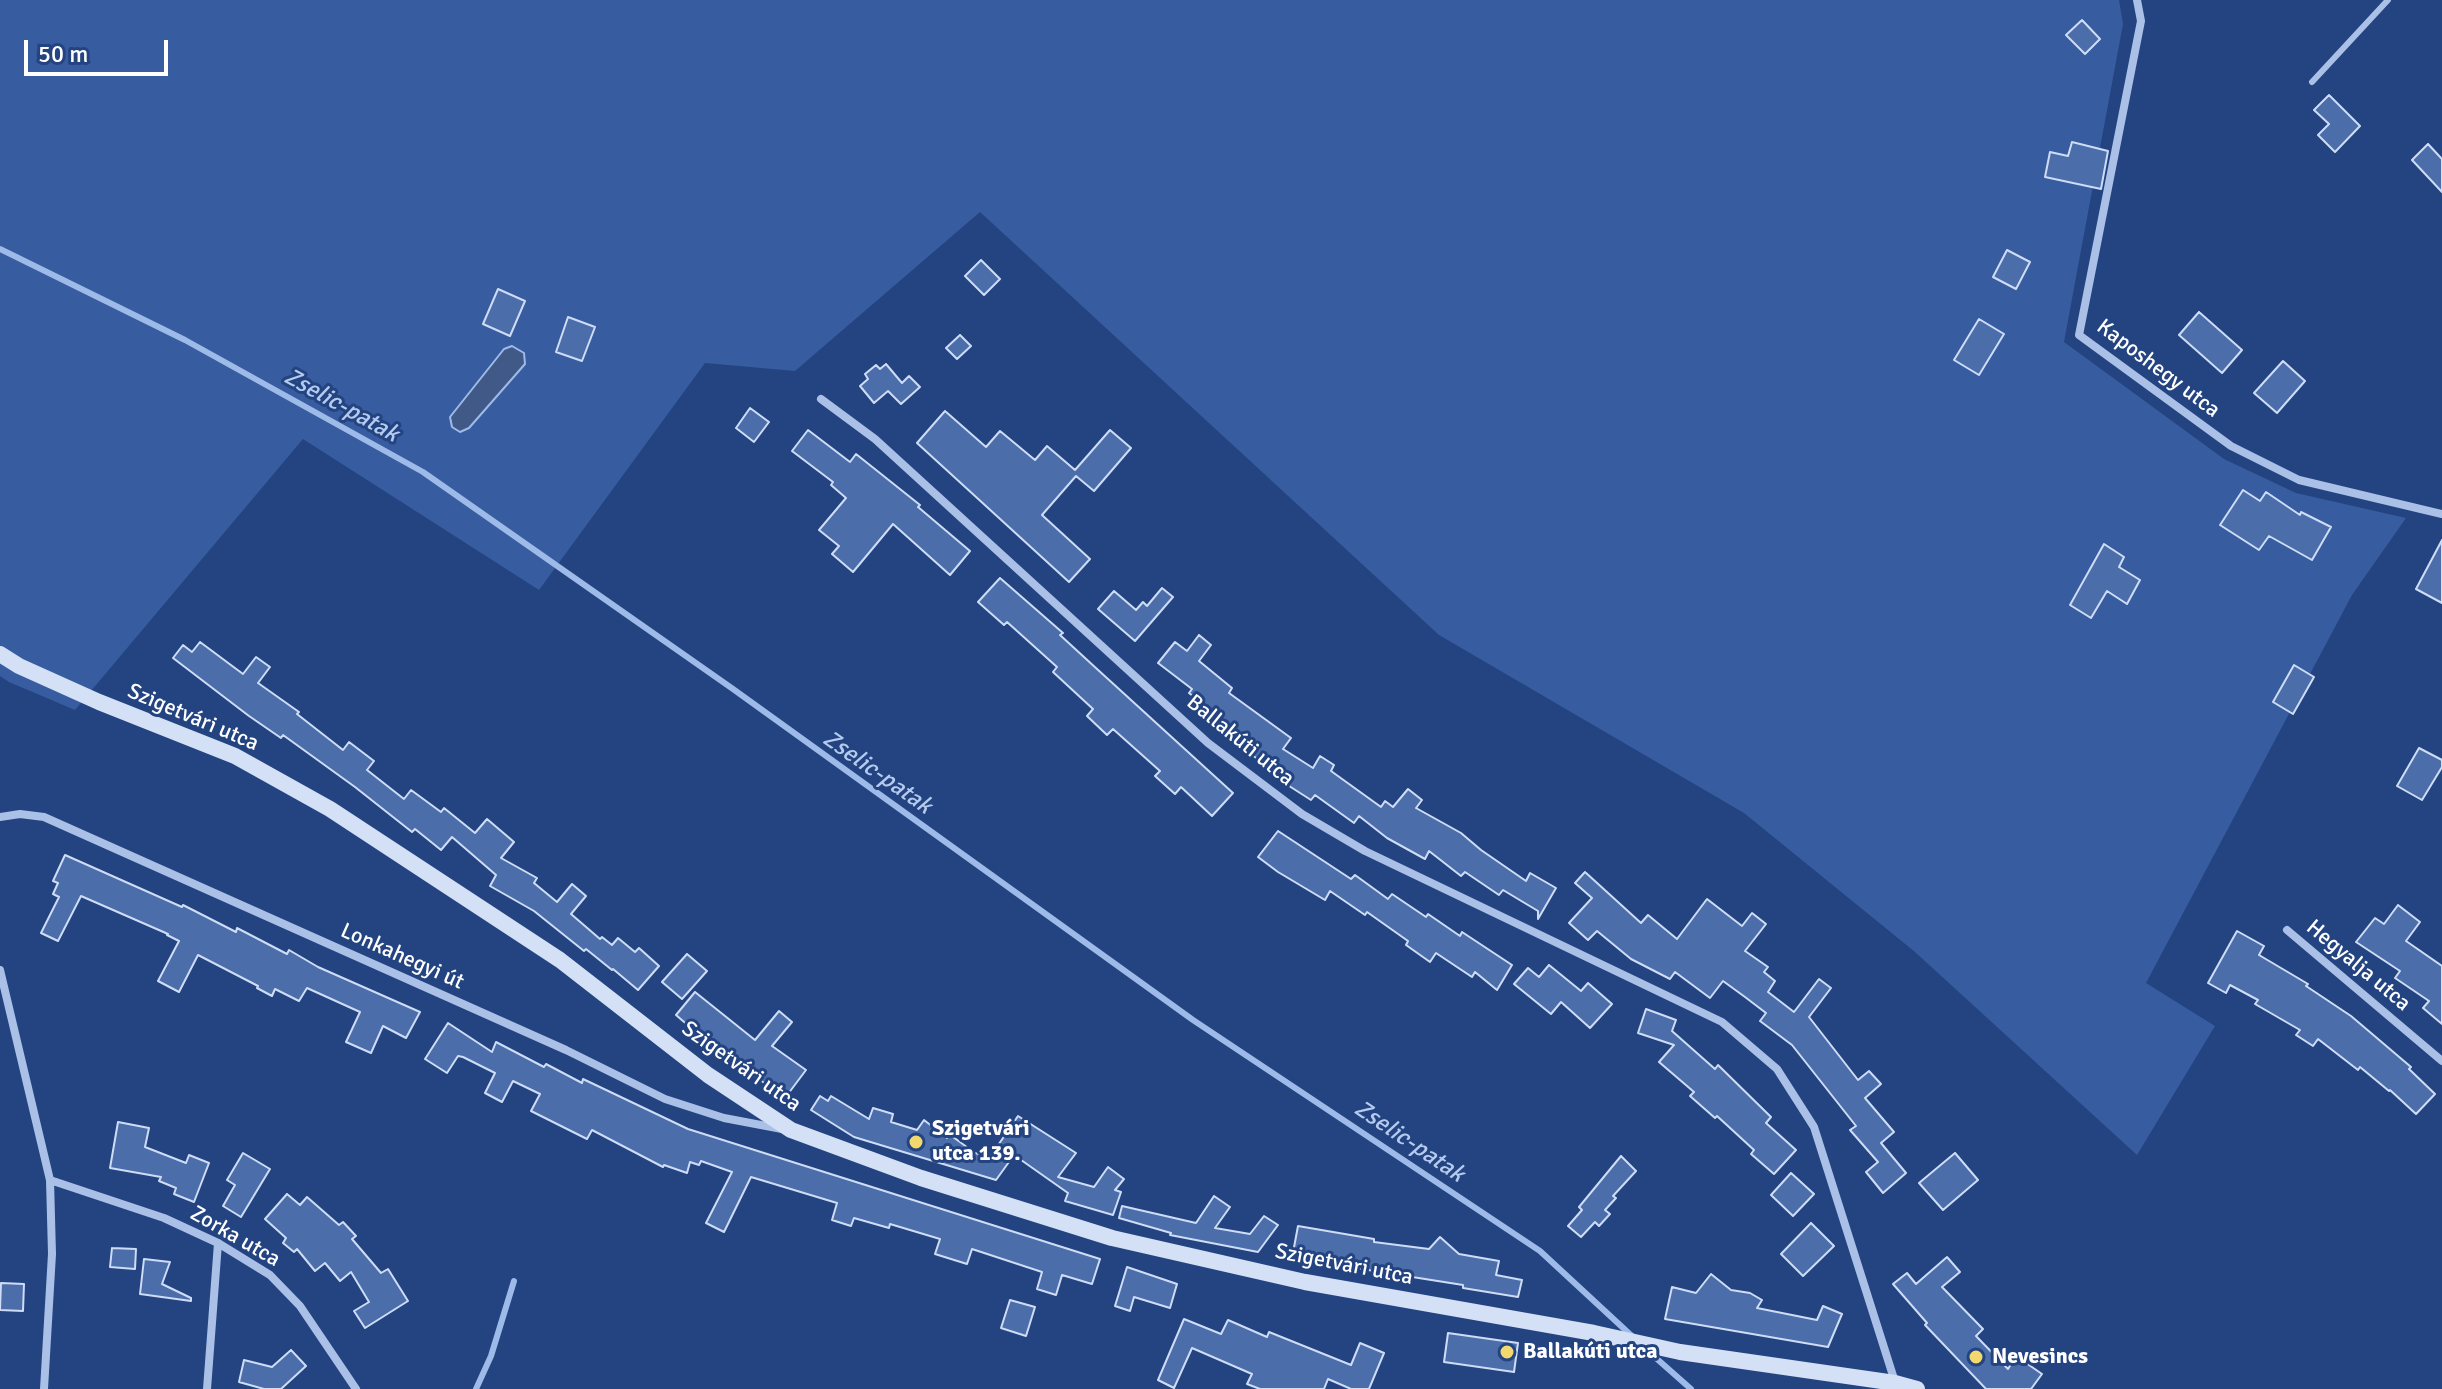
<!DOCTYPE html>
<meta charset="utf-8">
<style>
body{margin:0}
#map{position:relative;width:2442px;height:1389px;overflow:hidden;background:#234481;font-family:Signika,sans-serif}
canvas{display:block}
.scale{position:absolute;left:24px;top:40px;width:144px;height:36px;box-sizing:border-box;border:4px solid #fff;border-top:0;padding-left:10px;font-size:24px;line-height:28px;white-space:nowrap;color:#fff;-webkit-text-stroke:6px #234481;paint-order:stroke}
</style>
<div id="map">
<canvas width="2442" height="1389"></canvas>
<div class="scale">50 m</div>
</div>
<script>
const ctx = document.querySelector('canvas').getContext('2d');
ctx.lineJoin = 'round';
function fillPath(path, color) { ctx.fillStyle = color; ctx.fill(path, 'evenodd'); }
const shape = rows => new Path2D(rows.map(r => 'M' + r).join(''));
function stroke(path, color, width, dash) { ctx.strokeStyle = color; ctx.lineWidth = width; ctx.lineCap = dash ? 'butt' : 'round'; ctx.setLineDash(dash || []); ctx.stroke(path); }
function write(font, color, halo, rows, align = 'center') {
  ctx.font = font + ' Signika,sans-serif'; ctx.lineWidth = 6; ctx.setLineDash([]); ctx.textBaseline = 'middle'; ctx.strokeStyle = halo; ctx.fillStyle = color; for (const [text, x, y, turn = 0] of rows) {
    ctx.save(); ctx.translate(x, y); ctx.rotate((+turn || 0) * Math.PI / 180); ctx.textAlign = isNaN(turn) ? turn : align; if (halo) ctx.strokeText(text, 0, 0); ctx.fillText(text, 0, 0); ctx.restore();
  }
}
fillPath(shape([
 [0,0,2119,0,2123,24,2064,342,2224,459,2296,493,2406,518,2352,595,2146,983,2215,1026,2137,1155,1915,952,1744,813,1439,635,980,212,795,371,705,363,539,590,303,439,75,710,9,682,0,676]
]), '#375c9f');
const water = shape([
 [512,346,524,353,525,364,469,428,460,432,452,427,450,417,504,349,512,346]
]);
fillPath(water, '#415986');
stroke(water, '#9ebae8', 2);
stroke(shape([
 [0,249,185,340,423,472,733,689,1193,1020,1540,1251,1634,1338],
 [1648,1351,1691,1389],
 [476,1389,491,1356,514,1281]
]), '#9ebae8', 6);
const building = shape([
 [2082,20,2100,39,2085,54,2066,35,2082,20],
 [2329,95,2360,126,2335,152,2318,135,2329,124,2314,110,2329,95],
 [2072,142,2108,151,2101,189,2045,177,2050,152,2068,156,2072,142],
 [2428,144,2442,159,2442,192,2412,160,2428,144],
 [2007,250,2030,262,2016,289,1993,277,2007,250],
 [981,260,1000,279,984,295,965,276,981,260],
 [498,289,525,301,510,336,483,324,498,289],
 [2199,312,2242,350,2222,373,2179,335,2199,312],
 [568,317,595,327,582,361,556,352,568,317],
 [1979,319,2004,334,1979,375,1954,360,1979,319],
 [960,335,971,346,957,359,946,348,960,335],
 [2283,361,2305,381,2277,413,2254,393,2283,361],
 [886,364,902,383,909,376,920,387,901,404,888,391,874,403,860,386,868,379,865,374,876,365,880,369,886,364],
 [750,408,769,422,754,442,736,428,750,408],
 [945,411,986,447,1000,431,1035,460,1047,446,1075,470,1110,430,1131,448,1094,491,1076,476,1042,515,1090,559,1069,582,917,443,945,411],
 [808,430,850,462,856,454,920,505,918,507,970,551,950,575,893,524,853,572,832,554,839,546,819,530,846,498,831,485,833,482,792,451,808,430],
 [2243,490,2260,501,2266,492,2300,515,2301,512,2331,527,2312,560,2269,536,2259,550,2220,525,2243,490],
 [2442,540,2442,603,2416,589,2442,540],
 [2104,544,2124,557,2119,567,2140,580,2127,604,2107,591,2091,618,2070,605,2104,544],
 [1000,578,1063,633,1060,635,1097,669,1233,793,1212,816,1181,787,1175,794,1155,776,1160,771,1113,729,1107,735,1087,716,1093,709,1053,672,1057,667,1007,622,1004,625,978,602,1000,578],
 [1162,588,1173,597,1135,641,1098,609,1114,591,1136,610,1143,602,1147,606,1162,588],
 [1199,635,1211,645,1199,661,1232,688,1229,693,1291,738,1283,749,1313,768,1320,756,1334,765,1331,771,1381,807,1385,801,1393,807,1408,789,1422,800,1416,808,1461,833,1481,850,1526,881,1530,873,1556,888,1538,919,1538,911,1503,890,1499,895,1465,872,1461,876,1429,851,1425,859,1387,838,1359,816,1354,823,1315,795,1311,800,1286,784,1288,781,1248,752,1250,748,1214,720,1218,716,1189,693,1192,689,1158,663,1175,642,1187,651,1199,635],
 [200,642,243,674,256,657,270,667,258,683,299,712,297,714,343,750,349,742,374,761,367,770,404,799,411,790,441,812,444,808,475,833,487,819,514,842,501,858,537,878,534,883,557,902,572,884,586,896,571,914,600,939,602,937,612,945,618,938,635,952,639,948,659,966,638,990,613,969,612,970,586,949,584,951,534,911,490,886,496,875,452,837,441,850,415,829,412,832,355,787,283,735,281,738,249,716,173,658,183,645,192,652,200,642],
 [2294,665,2314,677,2293,714,2273,702,2294,665],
 [2419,748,2442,760,2442,767,2422,800,2397,786,2419,748],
 [1278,831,1351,879,1355,875,1388,899,1392,894,1426,917,1428,914,1460,936,1462,932,1512,965,1497,990,1475,972,1472,977,1436,953,1430,962,1406,945,1408,941,1367,912,1365,915,1330,891,1325,900,1278,872,1258,857,1278,831],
 [65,855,182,907,183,905,236,932,237,928,287,954,289,950,318,967,420,1012,406,1038,383,1026,371,1053,346,1042,360,1012,307,988,299,1001,275,989,272,996,257,988,258,986,198,955,179,992,158,981,179,941,167,935,168,934,81,896,58,941,41,933,59,897,53,894,58,883,53,881,65,855],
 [1585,872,1641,923,1648,915,1677,939,1707,899,1742,926,1752,913,1766,924,1745,951,1768,967,1764,972,1775,981,1768,992,1794,1012,1819,979,1831,988,1809,1017,1858,1080,1869,1071,1881,1084,1865,1098,1894,1132,1881,1143,1906,1173,1883,1193,1866,1172,1878,1162,1850,1130,1856,1126,1792,1045,1760,1021,1766,1013,1745,997,1723,981,1710,998,1675,972,1670,979,1631,959,1597,931,1588,940,1569,923,1592,898,1575,883,1585,872],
 [2398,905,2420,922,2406,941,2442,966,2442,1024,2423,1008,2429,1001,2395,978,2400,971,2356,942,2375,918,2384,924,2398,905],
 [2237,931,2264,946,2259,955,2308,984,2306,986,2351,1016,2411,1067,2409,1069,2435,1094,2416,1114,2390,1090,2389,1091,2360,1067,2358,1070,2318,1039,2313,1046,2296,1035,2300,1030,2255,1004,2258,1000,2230,985,2226,993,2208,983,2237,931],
 [687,954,707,971,682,999,662,982,687,954],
 [1549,965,1581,991,1588,983,1612,1004,1590,1028,1561,1002,1551,1014,1514,984,1528,968,1539,977,1549,965],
 [695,992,755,1040,779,1011,792,1022,772,1046,806,1070,785,1098,749,1072,748,1073,721,1051,720,1053,676,1015,695,992],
 [1646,1009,1676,1020,1672,1031,1715,1069,1718,1065,1771,1117,1766,1123,1796,1150,1774,1174,1751,1154,1754,1150,1717,1116,1715,1118,1690,1096,1694,1092,1659,1062,1674,1045,1638,1033,1646,1009],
 [448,1023,492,1052,496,1042,544,1067,546,1064,582,1083,583,1079,688,1129,1100,1259,1092,1284,1062,1275,1056,1295,1037,1289,1042,1272,972,1249,967,1264,935,1254,940,1239,890,1224,889,1228,854,1218,851,1226,832,1220,837,1203,751,1177,724,1232,706,1223,732,1172,701,1161,699,1165,690,1162,687,1173,664,1165,663,1167,592,1130,587,1139,531,1111,540,1094,513,1081,502,1102,485,1093,495,1073,463,1057,458,1056,447,1073,425,1059,448,1023],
 [820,1096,828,1101,831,1096,869,1119,873,1108,893,1114,891,1122,917,1130,924,1120,947,1138,949,1134,975,1153,990,1157,1018,1116,1076,1153,1058,1177,1094,1187,1108,1167,1124,1179,1115,1190,1121,1192,1113,1215,1065,1201,1068,1193,1014,1155,996,1180,854,1137,811,1110,820,1096],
 [118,1122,149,1128,145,1147,186,1163,189,1155,209,1163,194,1202,174,1194,176,1188,159,1181,161,1177,110,1168,118,1122],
 [243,1153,270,1169,241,1217,223,1206,235,1185,227,1180,243,1153],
 [1955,1153,1978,1180,1943,1210,1919,1183,1955,1153],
 [1621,1156,1636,1171,1613,1196,1616,1198,1605,1210,1610,1214,1599,1226,1595,1222,1581,1237,1568,1226,1582,1210,1579,1207,1621,1156],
 [1791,1173,1814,1194,1793,1216,1771,1195,1791,1173],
 [287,1194,300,1205,307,1197,339,1225,343,1222,356,1236,352,1239,381,1273,388,1269,408,1301,365,1328,354,1311,369,1302,351,1272,340,1281,325,1263,315,1271,297,1249,294,1252,283,1243,286,1238,265,1219,287,1194],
 [1214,1196,1230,1207,1215,1228,1250,1234,1264,1216,1278,1225,1258,1252,1170,1235,1171,1233,1119,1218,1122,1206,1196,1223,1214,1196],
 [1811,1223,1834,1246,1803,1276,1781,1254,1811,1223],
 [1298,1226,1374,1239,1374,1242,1429,1249,1440,1237,1459,1254,1499,1261,1496,1275,1522,1280,1518,1297,1463,1288,1463,1285,1292,1258,1298,1226],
 [112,1248,136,1249,135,1269,110,1267,112,1248],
 [1947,1257,1960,1272,1942,1287,1983,1329,1976,1336,2008,1369,2016,1356,2042,1374,2031,1389,1986,1389,1925,1325,1927,1323,1893,1284,1907,1273,1916,1284,1947,1257],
 [144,1259,170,1262,162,1284,191,1298,191,1301,140,1294,144,1259],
 [1127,1267,1177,1284,1170,1308,1134,1297,1130,1311,1115,1306,1127,1267],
 [1711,1274,1731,1290,1750,1293,1762,1300,1757,1308,1817,1320,1823,1306,1842,1314,1828,1347,1665,1319,1672,1287,1696,1293,1711,1274],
 [1,1283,24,1284,23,1311,0,1310,1,1283],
 [1010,1300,1035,1307,1026,1336,1001,1328,1010,1300],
 [1184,1319,1221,1334,1228,1320,1267,1337,1269,1332,1351,1365,1360,1343,1384,1353,1369,1389,1351,1389,1328,1379,1324,1389,1260,1389,1247,1384,1252,1374,1192,1348,1174,1388,1158,1380,1184,1319],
 [1448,1333,1518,1343,1514,1372,1444,1362,1448,1333],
 [291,1350,306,1366,281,1389,264,1389,239,1382,244,1360,272,1367,291,1350]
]);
fillPath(building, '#4b6daa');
stroke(building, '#cedcf6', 2);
stroke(shape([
 [2312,82,2388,0]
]), '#aac0e7', 6);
stroke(shape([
 [2137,0,2141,21,2079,335,2231,446,2299,480,2442,514],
 [821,399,875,439,1208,743,1302,814,1365,851,1722,1022,1777,1069,1814,1127,1895,1382],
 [0,817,20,814,44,817,566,1050,665,1099,724,1118,782,1129],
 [2287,930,2442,1061],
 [0,970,50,1180,52,1254,44,1389],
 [50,1180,164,1218,218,1243,270,1275,300,1306,356,1389],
 [207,1389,218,1243]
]), '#aac0e7', 8);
stroke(shape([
 [0,654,19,666,99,702,235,756,330,809,560,960,708,1075,791,1130,921,1178,1112,1238,1305,1282,1594,1333,1680,1352,1895,1383,1917,1389]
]), '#d4e0f6', 16);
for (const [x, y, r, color] of [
 [916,1142,8,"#f2d86d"],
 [1507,1352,8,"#f2d86d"],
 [1976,1357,8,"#f2d86d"]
]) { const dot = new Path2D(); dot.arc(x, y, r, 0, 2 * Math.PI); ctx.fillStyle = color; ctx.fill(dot); stroke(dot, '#234481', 3); }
write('22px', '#fff', '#234481', [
 ["Kaposhegy utca",2158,369,37],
 ["Szigetvári utca",193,718,23],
 ["Ballakúti utca",1240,741,39],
 ["Lonkahegyi út",402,957,24],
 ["Hegyalja utca",2358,966,40],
 ["Szigetvári utca",741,1067,35],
 ["Zorka utca",235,1237,30],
 ["Szigetvári utca",1344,1265,11]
]);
write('bold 22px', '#fff', '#234481', [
 ["Szigetvári",932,1129],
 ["utca 139.",932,1154],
 ["Ballakúti utca",1523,1352],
 ["Nevesincs",1992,1357]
], 'left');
write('italic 24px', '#b5caef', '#234481', [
 ["Zselic-patak",341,406,29],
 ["Zselic-patak",877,773,35],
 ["Zselic-patak",1409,1142,34]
]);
</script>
